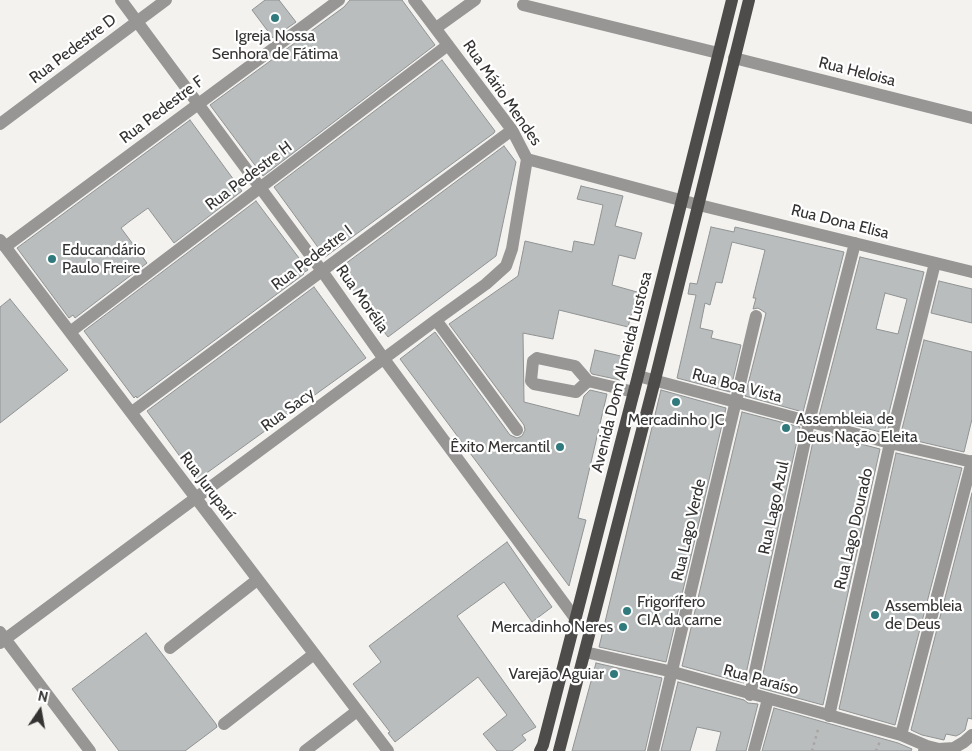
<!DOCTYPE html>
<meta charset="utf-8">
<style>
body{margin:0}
#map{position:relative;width:972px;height:751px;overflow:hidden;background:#f4f2ef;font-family:Cabin,sans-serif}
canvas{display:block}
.north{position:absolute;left:15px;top:686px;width:50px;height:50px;-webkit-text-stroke:4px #fff;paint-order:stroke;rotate:12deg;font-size:14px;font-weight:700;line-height:20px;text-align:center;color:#343332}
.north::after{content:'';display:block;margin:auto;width:18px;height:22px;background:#343332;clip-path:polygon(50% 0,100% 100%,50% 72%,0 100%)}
</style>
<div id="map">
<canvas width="972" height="751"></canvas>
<div class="north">N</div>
</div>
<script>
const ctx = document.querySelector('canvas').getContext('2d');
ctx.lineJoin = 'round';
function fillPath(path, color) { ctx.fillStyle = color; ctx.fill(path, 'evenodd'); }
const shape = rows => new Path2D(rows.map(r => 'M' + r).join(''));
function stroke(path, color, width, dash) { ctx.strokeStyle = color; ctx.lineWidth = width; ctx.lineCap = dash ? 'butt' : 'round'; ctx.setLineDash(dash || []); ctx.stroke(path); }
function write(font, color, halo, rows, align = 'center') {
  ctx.font = font + ' Cabin,sans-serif'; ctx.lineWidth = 4.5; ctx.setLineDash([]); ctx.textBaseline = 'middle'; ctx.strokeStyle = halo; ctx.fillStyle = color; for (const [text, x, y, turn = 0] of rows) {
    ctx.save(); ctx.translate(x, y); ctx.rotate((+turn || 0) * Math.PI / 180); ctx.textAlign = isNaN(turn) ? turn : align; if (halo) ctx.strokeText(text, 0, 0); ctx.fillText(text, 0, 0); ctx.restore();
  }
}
const building = shape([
 [265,0,279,0,296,22,273,38,252,10,265,0],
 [350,0,402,0,435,45,263,176,210,105,344,7,350,0],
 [442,60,495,131,494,133,325,257,274,187,442,60],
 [190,120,242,191,174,243,148,208,130,221,121,228,147,263,75,318,73,315,69,318,17,248,190,120],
 [504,146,516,162,496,256,388,337,337,270,504,146],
 [581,186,623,196,615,226,642,233,635,259,619,255,612,285,637,292,628,327,559,310,553,339,523,333,524,402,579,416,584,396,590,390,607,394,578,518,586,520,569,586,400,359,435,332,510,435,517,438,522,436,525,430,524,425,449,324,518,276,525,241,572,252,574,241,594,245,603,205,577,199,581,186],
 [256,201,308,270,303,273,304,274,137,398,136,396,134,398,84,331,256,201],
 [711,227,734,232,735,227,844,252,803,412,745,396,766,313,758,308,753,309,756,298,753,298,765,250,732,242,722,283,716,282,710,305,705,303,700,328,713,331,711,338,741,345,730,392,677,378,696,295,688,294,690,283,697,284,711,227],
 [860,257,924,272,884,433,819,416,860,257],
 [885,293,907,299,898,334,876,329,885,293],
 [939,281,972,289,972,323,931,313,939,281],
 [314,287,366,358,197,480,147,411,314,287],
 [10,299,68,370,0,423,0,307,10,299],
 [924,340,972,352,972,419,964,452,900,437,924,340],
 [595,350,625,357,620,380,592,374,590,371,595,350],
 [661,390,726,408,666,662,599,647,661,390],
 [742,412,800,427,744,683,682,666,742,412],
 [815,432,880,449,823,705,760,688,815,432],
 [896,453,962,468,895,725,839,709,896,453],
 [972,493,972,719,968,718,965,730,960,734,956,736,946,734,944,740,922,735,911,730,972,493],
 [507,542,552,607,532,622,504,582,457,616,536,727,522,735,526,740,512,751,497,751,483,734,507,715,478,677,395,742,388,733,390,732,353,684,381,662,369,646,507,542],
 [146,633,216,724,217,727,185,751,119,751,72,689,146,633],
 [596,663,662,678,645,751,572,751,596,663],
 [678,682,744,700,748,703,758,704,746,751,716,751,721,732,697,727,690,751,661,751,678,682],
 [774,708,898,743,912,749,911,751,762,751,774,708]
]);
fillPath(building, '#b9bdbd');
stroke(building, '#8f9393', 1);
stroke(shape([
 [812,751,819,726],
 [876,751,880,741]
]), '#a7a5a3', 2.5, [2.5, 4]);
stroke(shape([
 [121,0,322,271,384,359,575,618],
 [414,0,512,130,527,159,699,205,972,272],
 [523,5,718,53],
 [436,28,475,0],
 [734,58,972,118],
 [0,124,166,0],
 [0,240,388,751],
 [5,247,339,0],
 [436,320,517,430],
 [70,332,448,45],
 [537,358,575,366,588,381,576,392,534,384,531,381,533,361,537,358],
 [638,376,890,443,972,462],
 [588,381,634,392],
 [132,412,512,130],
 [0,632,90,751],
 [0,643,436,320,486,284,506,266,512,249,527,159],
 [170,648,257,580],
 [585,652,673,672,901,735,927,746],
 [750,695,809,422,855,243],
 [829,716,890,443,935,263],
 [224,724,314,654],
 [901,735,972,461],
 [305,751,357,711],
 [653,751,756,316],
 [754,751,768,699],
 [924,751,927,746,939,749,954,748,964,742,972,735]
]), '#979695', 12);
stroke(shape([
 [540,751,543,745,638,376,732,0],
 [559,751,655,380,749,0]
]), '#4e4c4a', 12);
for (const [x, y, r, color] of [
 [275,18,5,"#307a7d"],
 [52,259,5,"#307a7d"],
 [676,402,5,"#307a7d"],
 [786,428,5,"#307a7d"],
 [560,447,5,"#307a7d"],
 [627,611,5,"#307a7d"],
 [875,615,5,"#307a7d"],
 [623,627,5,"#307a7d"],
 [614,674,5,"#307a7d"]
]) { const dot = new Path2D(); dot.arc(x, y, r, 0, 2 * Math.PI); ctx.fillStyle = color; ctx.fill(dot); stroke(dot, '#fff', 2); }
write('16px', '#343332', '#fff', [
 ["Igreja Nossa",275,36,"center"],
 ["Senhora de Fátima",275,54,"center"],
 ["Educandário",62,250],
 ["Paulo Freire",62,268],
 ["Assembleia de",796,419],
 ["Deus Nação Eleita",796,437],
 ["Mercadinho JC",676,420,"center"],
 ["Êxito Mercantil",550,447,"right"],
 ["Frigorífero",637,602],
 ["CIA da carne",637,620],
 ["Assembleia",885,606],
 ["de Deus",885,624],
 ["Mercadinho Neres",613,627,"right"],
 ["Varejão Aguiar",604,674,"right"]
], 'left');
write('16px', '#343332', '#fff', [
 ["Rua Pedestre D",73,49,-37],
 ["Rua Heloisa",857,72,14],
 ["Rua Mário Mendes",502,93,55],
 ["Rua Pedestre F",162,110,-37],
 ["Rua Pedestre H",249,176,-37],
 ["Rua Dona Elisa",840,222,14],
 ["Rua Pedestre I",312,258,-37],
 ["Rua Morélia",362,299,55],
 ["Avenida Dom Almeida Lustosa",622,372,-76],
 ["Rua Boa Vista",737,386,15],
 ["Rua Sacy",288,410,-36],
 ["Rua Juruparí",207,486,53],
 ["Rua Lago Azul",774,508,-78],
 ["Rua Lago Dourado",854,529,-77],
 ["Rua Lago Verde",689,530,-77],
 ["Rua Paraíso",761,680,15]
]);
</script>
